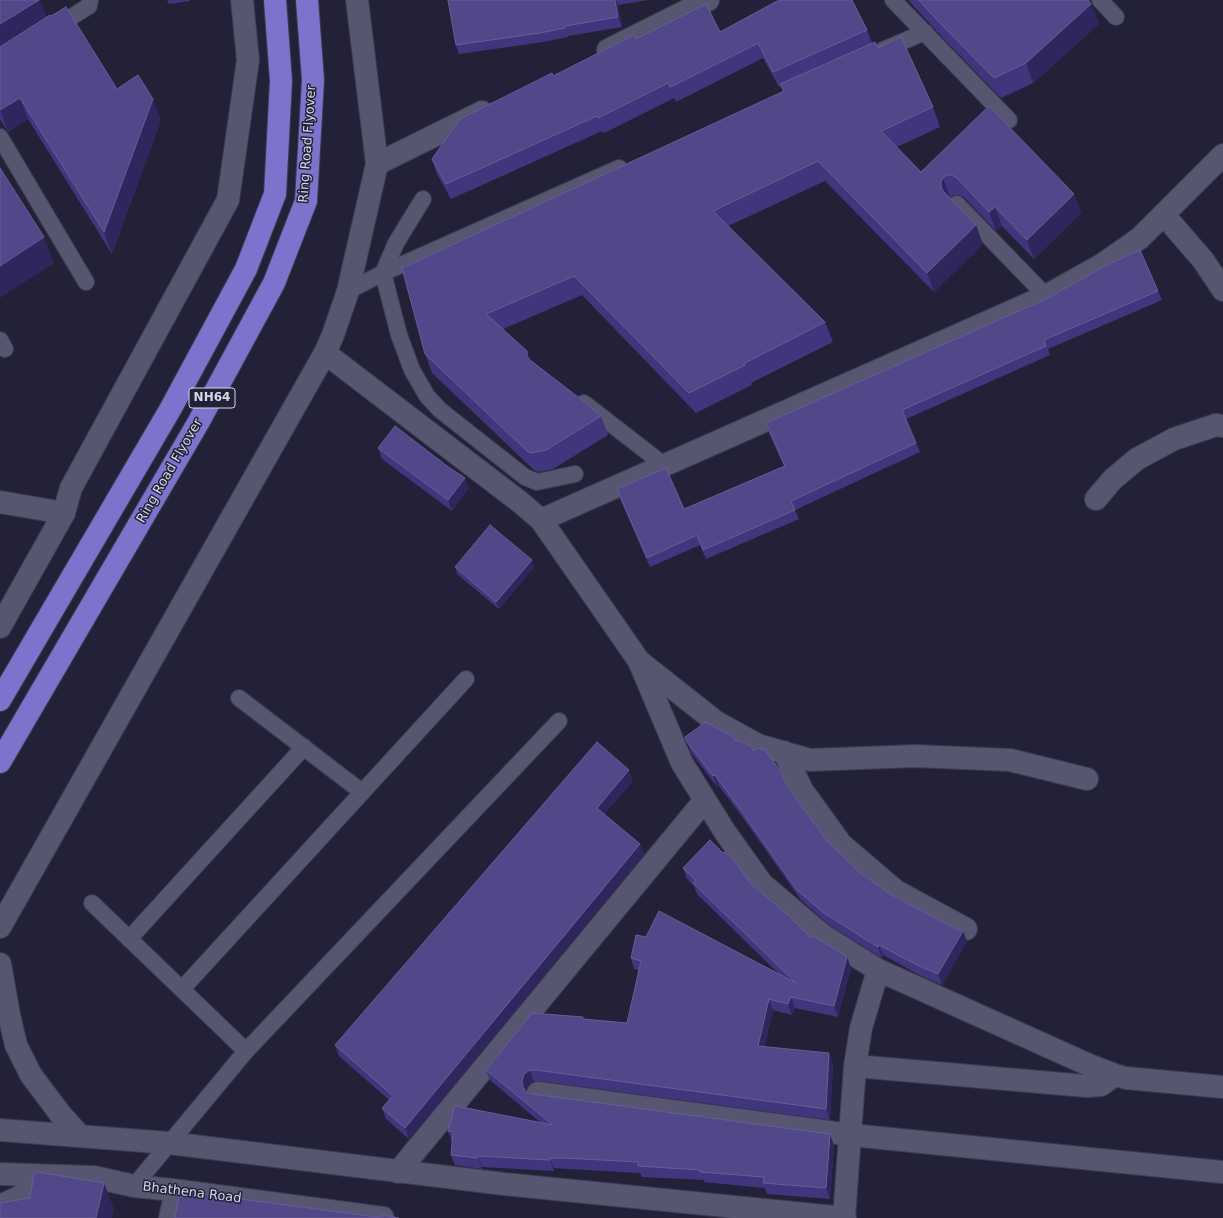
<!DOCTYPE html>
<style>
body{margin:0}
canvas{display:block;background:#222138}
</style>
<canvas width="1223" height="1218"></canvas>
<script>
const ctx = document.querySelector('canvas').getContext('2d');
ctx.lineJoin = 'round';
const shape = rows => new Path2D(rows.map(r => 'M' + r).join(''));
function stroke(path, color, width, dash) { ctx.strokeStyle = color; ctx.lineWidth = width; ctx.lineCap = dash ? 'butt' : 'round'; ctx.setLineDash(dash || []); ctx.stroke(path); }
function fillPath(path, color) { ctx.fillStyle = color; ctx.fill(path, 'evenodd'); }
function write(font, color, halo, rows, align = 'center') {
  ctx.font = font + ' "DejaVu Sans",sans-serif'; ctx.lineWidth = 3; ctx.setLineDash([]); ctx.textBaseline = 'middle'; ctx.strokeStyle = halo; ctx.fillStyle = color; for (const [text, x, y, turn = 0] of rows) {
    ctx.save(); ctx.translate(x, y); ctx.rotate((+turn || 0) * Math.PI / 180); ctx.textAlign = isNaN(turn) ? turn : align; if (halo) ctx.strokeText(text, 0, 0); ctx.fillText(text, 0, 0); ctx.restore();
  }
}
const service = shape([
 [893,0,1009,120],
 [1100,0,1116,17],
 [54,28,89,6,90,0],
 [883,50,925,32],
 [0,137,86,282],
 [423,199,396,243,383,273,399,335,412,370,427,396,440,410,525,477,537,482,575,474],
 [957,204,1046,296],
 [348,291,383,273,619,168],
 [0,340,5,349],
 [584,403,664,465],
 [239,698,362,792],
 [92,903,246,1051],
 [129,939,304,747],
 [182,989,466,679],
 [134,1186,246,1051,559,721],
 [167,1218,173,1190]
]);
const minor = shape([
 [608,50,708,0],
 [377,164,482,112],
 [1164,215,1203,260,1223,290],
 [325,353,520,502,541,520,639,661,682,763,725,832,762,884,821,934,878,970,1089,1065,1115,1075,1126,1078,1223,1087],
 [1096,499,1113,479,1137,459,1174,439,1216,425,1223,426],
 [0,502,64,513],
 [541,520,1046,296,1103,264,1140,238,1223,155],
 [640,662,716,722,758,745,810,760,915,756,1010,760,1087,779],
 [784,752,802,790,841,844,896,891,966,929],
 [855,1066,1086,1086,1101,1085,1115,1075],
 [538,1093,851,1135,1222,1172],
 [398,1172,705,800],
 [844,1218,855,1066,861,1028,878,970]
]);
const tertiary = shape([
 [0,627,64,513,71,488,228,200,248,60,242,0],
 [0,927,325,353,333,335,348,291,377,164,357,0],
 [0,964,9,1015,16,1045,31,1075,61,1115,80,1136],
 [0,1130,169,1143,504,1184,845,1218],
 [0,1174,94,1177,134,1186,173,1190,383,1218],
 [0,1206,58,1179]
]);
const trunk = shape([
 [0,700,171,408,246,269,275,194,281,81,275,0],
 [0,762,198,423,274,283,306,201,313,80,307,0]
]);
stroke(service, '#3d3b4f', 18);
stroke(minor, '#3d3b4f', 24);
stroke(tertiary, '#3d3b4f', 24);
stroke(trunk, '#3d3b4f', 24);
stroke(service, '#565670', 16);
stroke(minor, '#565670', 22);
stroke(tertiary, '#565670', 22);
stroke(trunk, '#7b73cc', 22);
fillPath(shape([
 [0,0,47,17,117,89,161,120,112,254,28,119,8,132,0,119],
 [167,0,190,0,190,1,169,4],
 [448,0,648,0,618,5,622,27,568,36,568,37,543,42,459,54,456,45],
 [908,0,1088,0,1091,4,1099,24,1033,83,1001,98,942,37],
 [867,30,872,43,878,48,933,107,940,127,897,147,921,172,989,106,1074,194,1081,213,1034,259,1002,226,996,231,964,197,959,195,954,195,950,198,983,244,934,292,825,181,728,226,825,322,833,342,751,383,752,385,696,413,582,295,503,329,530,360,601,416,608,435,553,469,538,472,534,470,432,373,425,354,783,92,781,86,779,87,763,58,676,102,674,98,604,133,602,131,451,199,437,174,432,159,553,76,636,39,720,32],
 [1158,291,1162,300,1048,349,1050,355,906,419,916,443,920,452,795,510,799,519,706,559,700,545,650,567,620,499,617,489,684,509,784,466,769,433,766,423],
 [378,448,469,488,452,511,382,459],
 [455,567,534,567,499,609,457,574],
 [685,737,736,742,754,751,788,787,827,841,859,872,890,894,956,929,963,931,967,941,942,985,921,976,883,955,882,958,828,924,801,900,741,815,719,786,717,787,691,752],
 [633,781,604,814,640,844,644,854,409,1139,386,1119,382,1108,389,1100,339,1056,335,1045],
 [683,868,750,883,811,938,847,957,851,968,838,1017,795,1008,792,1015,773,1010,764,1047,833,1063,830,1120,540,1081,534,1081,528,1085,526,1091,532,1094,834,1145,830,1199,767,1194,765,1188,704,1182,704,1180,642,1177,640,1173,568,1169,554,1168,554,1171,482,1167,482,1169,455,1165,451,1155,452,1142,448,1131,541,1123,490,1080,486,1070,584,1019,627,1023,639,970,634,969,631,958,780,975,697,894,694,886,687,879]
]), '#41367e');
fillPath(shape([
 [39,0,40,0,48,21,0,51,0,24],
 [615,0,616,0,618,5,622,27,618,17],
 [1091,4,1099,24,1033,83,1026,63],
 [20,98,28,119,8,132,0,110],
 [153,99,161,120,112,254,104,232],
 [943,178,950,197,948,201,941,186,941,182],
 [1074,194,1081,213,1034,259,1027,240],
 [995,207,1002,226,996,231,989,212],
 [976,225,983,244,934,292,927,273],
 [44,237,54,263,0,298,0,266],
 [527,351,534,370,527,356],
 [465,478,469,488,452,511,448,500],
 [532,560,534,567,499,609,496,602],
 [629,770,633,781,600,819,597,808],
 [715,775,719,786,717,787,713,776],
 [640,844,644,854,409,1139,405,1128],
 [963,931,967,941,942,985,938,974],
 [879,945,883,955,882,958,878,947],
 [847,957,851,968,838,1017,834,1006],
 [791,997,795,1008,792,1015,788,1004],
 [769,999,773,1010,761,1057,758,1046],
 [829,1053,833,1063,830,1120,826,1109],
 [530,1070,534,1081,528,1085,526,1092,523,1087,522,1081,524,1074],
 [830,1134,834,1145,830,1199,826,1188],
 [478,1156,482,1167,482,1169,478,1158],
 [550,1158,554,1168,554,1171,550,1160],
 [104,1183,114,1209,112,1218,96,1218]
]), '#2e265d');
const building = shape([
 [0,0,39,0,0,24,0,0],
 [448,0,615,0,618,17,565,26,565,28,540,33,456,45,448,0],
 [779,0,852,0,867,30,773,72,758,43,670,87,668,83,598,118,597,116,446,184,432,159,460,119,552,73,553,76,634,35,636,39,706,4,720,32,779,0],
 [919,0,1088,0,1091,4,1026,63,994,78,935,18,919,0],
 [66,7,117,89,138,75,153,99,104,232,20,98,0,110,0,47,50,15,51,16,66,7],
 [901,37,933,107,881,131,921,172,989,106,1074,194,1027,240,995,207,989,212,957,178,952,175,947,175,943,178,941,182,941,186,943,191,976,225,927,273,818,161,713,211,825,322,743,364,745,365,689,393,574,276,486,314,527,351,527,356,530,360,587,404,601,416,546,450,531,453,527,451,425,354,402,268,784,91,780,84,875,42,878,48,901,37],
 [0,168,44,237,0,266,0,168],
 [1140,250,1158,291,1044,340,1046,346,902,410,916,443,791,501,795,510,703,550,697,535,647,558,617,489,666,468,684,509,785,466,766,423,1048,298,1109,264,1140,250],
 [395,426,447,466,465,478,448,500,378,448,395,426],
 [490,525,532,560,496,602,455,567,490,525],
 [706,722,732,736,736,742,738,740,750,746,754,751,757,748,765,750,781,772,788,787,827,841,859,872,890,894,956,929,963,931,938,974,917,965,879,945,878,947,824,913,797,890,737,805,715,775,713,776,687,742,685,737,706,722],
 [597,742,629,770,597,808,640,844,405,1128,382,1108,393,1096,335,1045,597,742],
 [710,840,723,853,725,852,734,860,750,883,788,915,811,938,814,936,847,957,834,1006,791,997,788,1004,769,999,758,1046,829,1053,826,1109,536,1070,530,1070,524,1074,522,1081,523,1087,526,1092,532,1094,830,1134,826,1188,763,1183,764,1177,700,1172,700,1170,638,1166,638,1162,564,1158,550,1158,550,1160,478,1156,478,1158,451,1155,453,1132,448,1131,454,1108,456,1106,553,1125,486,1070,532,1013,583,1017,583,1019,627,1023,641,961,631,958,636,935,646,937,659,911,796,983,693,883,696,881,683,868,710,840],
 [37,1172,104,1183,96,1218,0,1218,0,1203,30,1198,34,1174,37,1172],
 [180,1191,377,1217,385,1215,399,1218,175,1218,180,1191]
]);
fillPath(building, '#514789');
stroke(building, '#665e98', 1);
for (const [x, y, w] of [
 [212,398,46]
]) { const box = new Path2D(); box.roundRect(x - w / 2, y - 10, w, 20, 3); ctx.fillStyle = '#222138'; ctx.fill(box); stroke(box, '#d7d7e7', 1); }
write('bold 12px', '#d7d7e7', null, [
 ["NH64",212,398]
]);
write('13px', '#d7d7e7', '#222138', [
 ["Ring Road Flyover",308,144,-86],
 ["Ring Road Flyover",170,471,-60],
 ["Bhathena Road",192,1193,7]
]);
</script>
